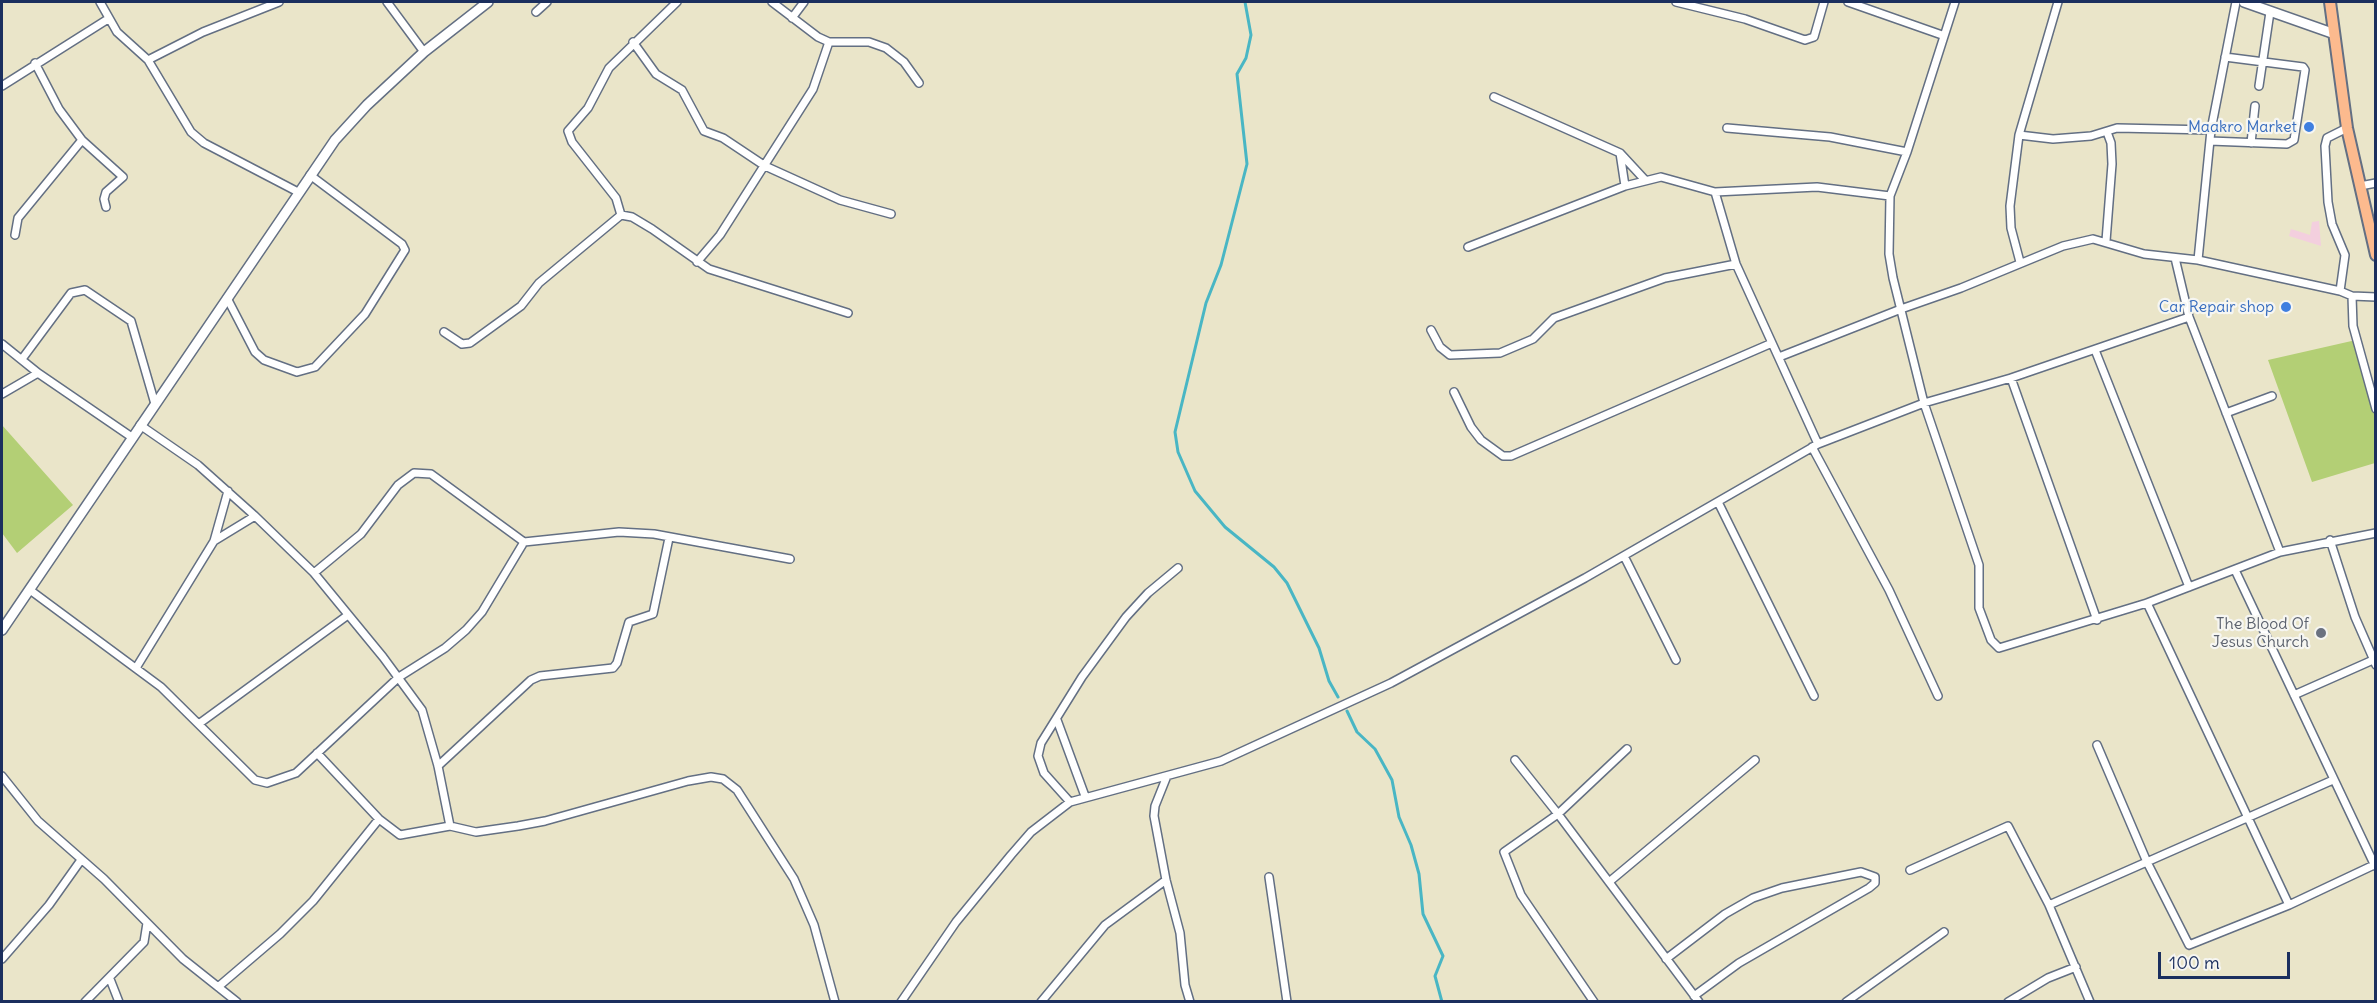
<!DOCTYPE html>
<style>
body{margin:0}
#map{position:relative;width:2377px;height:1003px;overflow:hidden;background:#eae5c9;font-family:Delius,sans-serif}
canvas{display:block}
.frame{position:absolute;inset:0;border:3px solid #1b2f5e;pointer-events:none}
.scale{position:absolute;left:2158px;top:952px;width:132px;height:27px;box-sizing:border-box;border:3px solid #1b2f5e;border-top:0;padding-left:8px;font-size:18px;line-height:21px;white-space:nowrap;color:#1b2f5e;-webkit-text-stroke:4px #f6f6f2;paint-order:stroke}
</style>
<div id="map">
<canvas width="2377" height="1003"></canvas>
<div class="frame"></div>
<div class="scale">100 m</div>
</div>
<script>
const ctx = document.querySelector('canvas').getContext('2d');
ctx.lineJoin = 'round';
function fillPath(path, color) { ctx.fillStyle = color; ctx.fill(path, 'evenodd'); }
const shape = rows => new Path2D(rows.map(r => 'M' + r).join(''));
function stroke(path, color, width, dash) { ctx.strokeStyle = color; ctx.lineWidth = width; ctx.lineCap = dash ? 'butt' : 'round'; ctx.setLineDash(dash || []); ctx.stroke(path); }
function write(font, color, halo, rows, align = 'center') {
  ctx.font = font + ' Delius,sans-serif'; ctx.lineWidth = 4.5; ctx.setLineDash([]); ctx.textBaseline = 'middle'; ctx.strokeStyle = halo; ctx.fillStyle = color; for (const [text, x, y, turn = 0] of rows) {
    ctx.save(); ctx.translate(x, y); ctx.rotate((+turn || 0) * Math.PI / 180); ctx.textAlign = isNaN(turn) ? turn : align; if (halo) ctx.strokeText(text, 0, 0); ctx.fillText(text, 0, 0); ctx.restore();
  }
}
fillPath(shape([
 [2319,221,2321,246,2289,236,2291,229,2310,235,2312,222]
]), '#f3cfde');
fillPath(shape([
 [2356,340,2375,403,2375,463,2312,482,2268,360],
 [2,425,73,505,17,553,2,533]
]), '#b3cf75');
stroke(shape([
 [1245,2,1251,35,1246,58,1237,74,1247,164,1221,265,1206,303,1175,432,1178,452,1195,491,1225,527,1274,567,1287,583,1319,648,1329,681,1338,697],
 [1347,711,1357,732,1375,749,1392,780,1399,817,1411,845,1419,874,1423,914,1443,956,1435,976,1442,1002]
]), '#49b6c4', 3);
const minor = shape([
 [100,2,117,32,148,60,191,132,204,143,298,192],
 [387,2,424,52],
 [772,2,818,37,829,42,869,42,886,48,904,62,919,83],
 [1676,2,1745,19,1805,40,1814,37,1824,2],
 [1848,2,1942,35],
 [1955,2,1907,152,1890,196,1889,254,1893,278,1924,403,1979,565,1979,608,1991,640,1999,648,2147,603,2280,552,2376,533],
 [536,12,547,2],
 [792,18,804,2],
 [633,42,656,74,682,90,704,131,723,138,765,166,840,200,891,214],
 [148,60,203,32,279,2],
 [35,63,59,109,82,140,123,177,106,192,104,199,106,207],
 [2,86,108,19],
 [2259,86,2270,12],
 [1494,97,1620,153,1645,180],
 [1727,128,1830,137,1907,152],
 [2019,135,2053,139,2091,136,2117,128,2211,130],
 [2210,141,2287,144,2294,140,2305,70,2303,67,2225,57],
 [2251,143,2255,106],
 [1620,153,1625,186],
 [2360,186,2376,183],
 [1715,192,1736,264,1818,444],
 [621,215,616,198,572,142,568,131,588,108,609,68,677,2],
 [15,235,18,218,82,140],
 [2106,241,2112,164,2111,143,2107,132],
 [1468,247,1625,186,1661,177,1715,192,1817,187,1890,196],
 [2175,258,2189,317,2280,552],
 [2198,260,2211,130,2236,2],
 [697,262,720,235,813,89,829,42],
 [2020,262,2011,228,2010,206,2019,135,2058,2],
 [2340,291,2345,255,2332,224,2328,202,2325,146,2327,138,2347,128],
 [2352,296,2353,326,2376,409],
 [227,298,255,352,264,360,297,372,315,367,365,314,405,250,402,244,310,175],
 [1431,330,1440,347,1450,355,1500,353,1533,339,1554,318,1665,278,1736,264],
 [444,332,462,344,470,343,521,306,539,283,621,215,632,217,652,229,709,269,848,313],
 [2,344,38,373,133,438],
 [2095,350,2189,587],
 [1779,357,1901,309,1961,288,2063,246,2093,239,2144,254,2198,260,2340,291,2352,296,2376,297],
 [22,359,71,293,85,290,131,321,155,404],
 [2011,378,2097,620],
 [1454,392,1471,427,1481,440,1503,456,1511,456,1772,343],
 [2,394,38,373],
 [2226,413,2272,396],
 [140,425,198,465,255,516,314,573,383,657,422,710,438,766,450,826,476,832,518,826,545,821,688,781,711,777,723,779,737,790,794,879,814,925,835,1002],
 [1812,447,1889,590,1938,696],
 [1718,502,1814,696],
 [2330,540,2355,617,2376,665],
 [214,541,255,516],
 [1624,556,1676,660],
 [2235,570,2375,866],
 [314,573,361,534,398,485,414,473,431,474,524,542,619,532,654,534,790,559],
 [30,590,161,687,255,780,267,783,296,773,399,677,445,648,466,630,482,612,524,542],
 [2147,603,2289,905],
 [136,668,214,541,228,491],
 [2294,695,2373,660],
 [1057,720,1085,796],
 [200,723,348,615],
 [2097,745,2147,862,2189,945,2289,905,2376,864],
 [317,753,379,819,400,835,450,826],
 [1515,760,1558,814,1699,1002],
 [438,766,531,680,540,676,613,668,617,663,629,622,653,614,669,538],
 [2,776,38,821,104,879,183,959,237,1002],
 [1167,776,1155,806,1154,816,1166,880,1180,933,1185,985,1190,1002],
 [1070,802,1044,773,1038,756,1041,743,1082,677,1126,617,1148,593,1178,568],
 [1910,870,2008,826,2049,905,2090,1002],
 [1269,877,1287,1002],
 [1609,882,1755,760],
 [2049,905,2333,780],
 [2,959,49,905,81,860],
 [1666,959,1725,914,1753,898,1782,888,1861,872,1875,877,1875,883,1869,888,1739,963,1694,996],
 [110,979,119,1002],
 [218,987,280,934,313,901,379,819],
 [85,1002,144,942,147,923],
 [901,1002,956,922,1011,855,1031,832,1070,802,1221,761,1391,683,1585,578,1818,444,1924,403,2011,378,2189,317],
 [1041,1002,1105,925,1166,880],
 [1594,1002,1521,895,1504,852,1558,814,1627,749],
 [1846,1002,1944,932],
 [2008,1002,2048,978,2076,967]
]);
const tertiary = shape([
 [2244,2,2332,33],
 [2,630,335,140,367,105,424,52,488,2]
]);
const primary = shape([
 [2330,2,2347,128,2376,255]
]);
stroke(minor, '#636f83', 10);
stroke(tertiary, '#636f83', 12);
stroke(primary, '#636f83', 14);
stroke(minor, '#fff', 7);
stroke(tertiary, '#fff', 9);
stroke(primary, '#fcba8e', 10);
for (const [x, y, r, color] of [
 [2309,127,6,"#3f7fe0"],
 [2286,307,6,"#3f7fe0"],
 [2321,633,6,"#6b7280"]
]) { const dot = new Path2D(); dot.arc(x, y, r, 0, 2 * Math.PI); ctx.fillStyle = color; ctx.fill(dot); stroke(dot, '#f6f6f2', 2); }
write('16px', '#366cbe', '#f6f6f2', [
 ["Maakro Market",2297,127],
 ["Car Repair shop",2274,307]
], 'right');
write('16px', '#5b616d', '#f6f6f2', [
 ["The Blood Of",2309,624],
 ["Jesus Church",2309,642]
], 'right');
</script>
